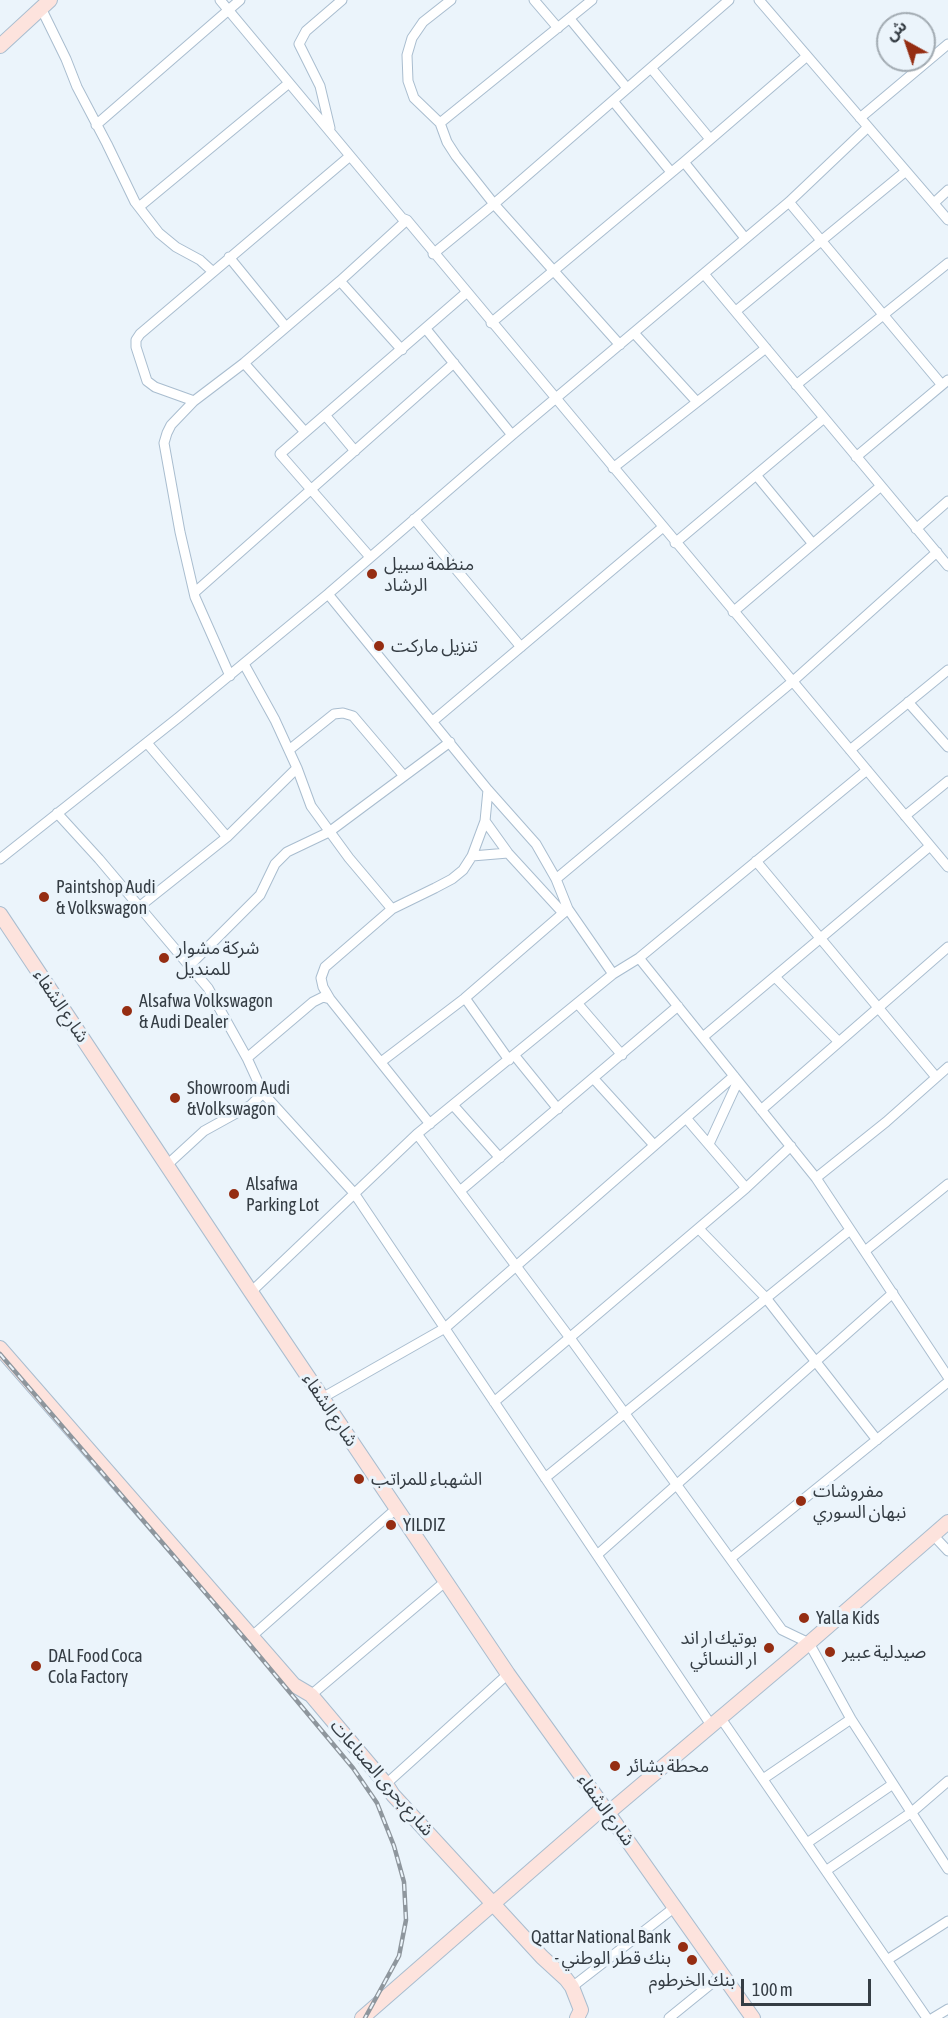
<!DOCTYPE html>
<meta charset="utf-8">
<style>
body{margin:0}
#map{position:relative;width:948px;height:2018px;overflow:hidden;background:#ebf4fb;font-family:"Asap Condensed","Noto Sans Arabic",sans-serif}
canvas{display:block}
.north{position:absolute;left:876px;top:12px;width:60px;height:60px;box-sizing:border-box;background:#ebf4fb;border:2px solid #a2abb2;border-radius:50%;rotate:320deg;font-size:16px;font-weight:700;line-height:24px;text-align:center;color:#353d44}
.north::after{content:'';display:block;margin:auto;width:21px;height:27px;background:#952d12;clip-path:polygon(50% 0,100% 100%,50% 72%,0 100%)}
.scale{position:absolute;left:741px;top:1979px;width:130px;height:27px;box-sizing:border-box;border:3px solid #353d44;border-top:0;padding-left:8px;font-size:18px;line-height:21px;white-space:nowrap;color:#353d44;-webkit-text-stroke:4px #ebf4fb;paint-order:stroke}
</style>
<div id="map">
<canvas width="948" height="2018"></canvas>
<div class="north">ش</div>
<div class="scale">100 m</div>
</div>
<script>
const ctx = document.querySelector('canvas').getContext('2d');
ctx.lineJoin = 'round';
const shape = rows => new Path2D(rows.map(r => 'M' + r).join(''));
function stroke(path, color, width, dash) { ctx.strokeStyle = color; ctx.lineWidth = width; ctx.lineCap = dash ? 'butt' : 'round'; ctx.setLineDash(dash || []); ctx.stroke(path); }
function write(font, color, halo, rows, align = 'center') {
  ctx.font = font + ' "Asap Condensed","Noto Sans Arabic",sans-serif'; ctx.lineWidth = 6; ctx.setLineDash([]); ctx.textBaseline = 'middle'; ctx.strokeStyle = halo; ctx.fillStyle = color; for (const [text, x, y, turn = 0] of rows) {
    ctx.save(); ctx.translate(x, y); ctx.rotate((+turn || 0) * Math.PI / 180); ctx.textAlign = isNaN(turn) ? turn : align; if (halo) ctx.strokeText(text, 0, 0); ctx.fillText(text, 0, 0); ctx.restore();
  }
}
const street = shape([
 [220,0,402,218,407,220,948,867],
 [451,0,423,22,412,38,407,55,408,81,414,98,440,123,447,142,456,156,494,204,620,345],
 [534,0,558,28],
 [759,0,948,220],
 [41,8,66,59,77,87,107,144,135,202,159,233,176,247,200,260,212,271],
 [570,19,627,88],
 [651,68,710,139],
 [613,101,671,172],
 [860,118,948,44],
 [440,123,592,0],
 [96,125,240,0],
 [330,128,320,86,299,44,306,31,342,0],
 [684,162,745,238],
 [789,202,942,385],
 [934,203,948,190],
 [139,207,289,83],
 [433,254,494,204,729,0],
 [229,257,286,327],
 [704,274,948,566],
 [340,281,402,350],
 [736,311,906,171],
 [491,323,684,162,807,56],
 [426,329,512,435],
 [634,333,697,402],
 [244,363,305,432],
 [796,385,948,263],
 [194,401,155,387,147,381,136,347,136,340,140,334,350,156],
 [325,415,355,451],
 [856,457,948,380],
 [613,468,766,348],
 [756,475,813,544],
 [414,519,521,647],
 [916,529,948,501],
 [675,543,824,418],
 [370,557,280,454,466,293],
 [194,593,454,363],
 [328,594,488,790,536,844,556,879,568,909,613,974],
 [733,612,881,486],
 [244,664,275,720,297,768,311,806,349,858,392,909,435,888,452,879,463,870,472,856,485,821,488,790],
 [230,676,195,597,180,532,164,443,167,433,171,425,194,401,244,363,340,281,407,220],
 [908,702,948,747],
 [433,721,663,527],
 [147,743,227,837],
 [289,750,334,714,343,713,353,716,404,776],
 [850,750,948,670],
 [57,813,99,859,208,988,247,1058,263,1093,251,1105,204,1131,167,1165],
 [905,816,948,781],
 [485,821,508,853,563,913],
 [472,856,508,853],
 [0,859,179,717,328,594,512,435,789,202,868,127],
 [756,861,936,1077],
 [556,879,792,682,937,552],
 [139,907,227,837,297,768],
 [392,909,325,967,321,978,323,987,330,999,430,1124],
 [639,958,816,1178,948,1377],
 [189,966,260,895,275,864,287,852,329,832,450,742],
 [775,977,839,1042],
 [465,998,568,909],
 [578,1004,622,1055],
 [703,1037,930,846],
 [515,1056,558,1109],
 [247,1058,313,1002,323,997,330,999],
 [381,1062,465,998,509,1060],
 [594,1079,654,1145],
 [263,1093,354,1193,711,1725],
 [453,1105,500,1158],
 [761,1110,948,947],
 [686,1118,746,1188],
 [417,1134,570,1338,782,1630,809,1643,851,1719,948,1869],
 [709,1144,738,1081],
 [816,1178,886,1122,948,1067],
 [460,1191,678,1006],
 [699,1229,766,1298,877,1440],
 [865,1251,948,1184],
 [251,1292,417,1134,613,974,639,958,867,770],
 [322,1398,445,1328,734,1076],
 [494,1402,746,1188,791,1146],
 [545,1478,850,1230],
 [933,1535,948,1551],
 [597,1555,893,1293],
 [731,1558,948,1382],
 [251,1637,397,1508],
 [311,1695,446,1581],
 [720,1717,927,2018],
 [763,1779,851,1719],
 [386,1784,508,1674],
 [807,1843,893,1784],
 [827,1870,912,1812,948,1781],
 [887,1960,948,1921],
 [572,1987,675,1907],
 [669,2018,722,1975],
 [933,2018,948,2009]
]);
const secondary = shape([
 [0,46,50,0],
 [0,914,251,1292,508,1674,608,1813,753,2018],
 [0,1348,294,1685,311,1695,386,1784,393,1795,542,1957,566,1979,572,1987,581,2010,577,2018],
 [608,1813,809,1643,948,1522],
 [362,2018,604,1807]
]);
stroke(street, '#a9bdcf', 11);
stroke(secondary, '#a9bdcf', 16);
stroke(street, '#fff', 9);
stroke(secondary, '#fde3dd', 14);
const rail = shape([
 [0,1354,246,1640,353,1768,377,1803,394,1846,404,1882,406,1920,399,1956,365,2018]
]);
stroke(rail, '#8e969d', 4.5);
stroke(rail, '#ebf4fb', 2, [7]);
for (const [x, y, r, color] of [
 [372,574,6,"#952d12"],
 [379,646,6,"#952d12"],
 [44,897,6,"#952d12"],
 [164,958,6,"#952d12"],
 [127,1011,6,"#952d12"],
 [175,1098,6,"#952d12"],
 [234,1194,6,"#952d12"],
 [359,1479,6,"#952d12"],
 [801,1501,6,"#952d12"],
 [391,1525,6,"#952d12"],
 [804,1618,6,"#952d12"],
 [769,1648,6,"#952d12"],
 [830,1652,6,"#952d12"],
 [36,1666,6,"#952d12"],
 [615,1766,6,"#952d12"],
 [683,1947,6,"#952d12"],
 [692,1960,6,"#952d12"]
]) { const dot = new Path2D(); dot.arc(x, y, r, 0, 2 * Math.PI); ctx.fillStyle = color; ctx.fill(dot); stroke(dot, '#ebf4fb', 2); }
write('18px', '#353d44', '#ebf4fb', [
 ["منظمة سبيل",384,564],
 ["الرشاد",384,585],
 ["تنزيل ماركت",391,646],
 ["Paintshop Audi",56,887],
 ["& Volkswagon",56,908],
 ["شركة مشوار",176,948],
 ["للمنديل",176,969],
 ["Alsafwa Volkswagon",139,1001],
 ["& Audi Dealer",139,1022],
 ["Showroom Audi",187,1088],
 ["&Volkswagon",187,1109],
 ["Alsafwa",246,1184],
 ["Parking Lot",246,1205],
 ["الشهباء للمراتب",371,1479],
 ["مفروشات",813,1491],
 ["نبهان السوري",813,1512],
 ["YILDIZ",403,1525],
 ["Yalla Kids",816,1618],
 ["بوتيك ار اند",757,1638,"right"],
 ["ار النسائي",757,1659,"right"],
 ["صيدلية عبير",842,1652],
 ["DAL Food Coca",48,1656],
 ["Cola Factory",48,1677],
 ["محطة بشائر",627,1766],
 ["Qattar National Bank",671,1937,"right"],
 ["- بنك قطر الوطني",671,1958,"right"],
 ["بنك الخرطوم",692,1980,"center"]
], 'left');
write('18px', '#353d44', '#ebf4fb', [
 ["شارع الشفاء",61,1006,56],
 ["شارع الشفاء",330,1410,56],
 ["شارع بحرى الصناعات",382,1778,49],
 ["شارع الشفاء",606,1810,54]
]);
</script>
